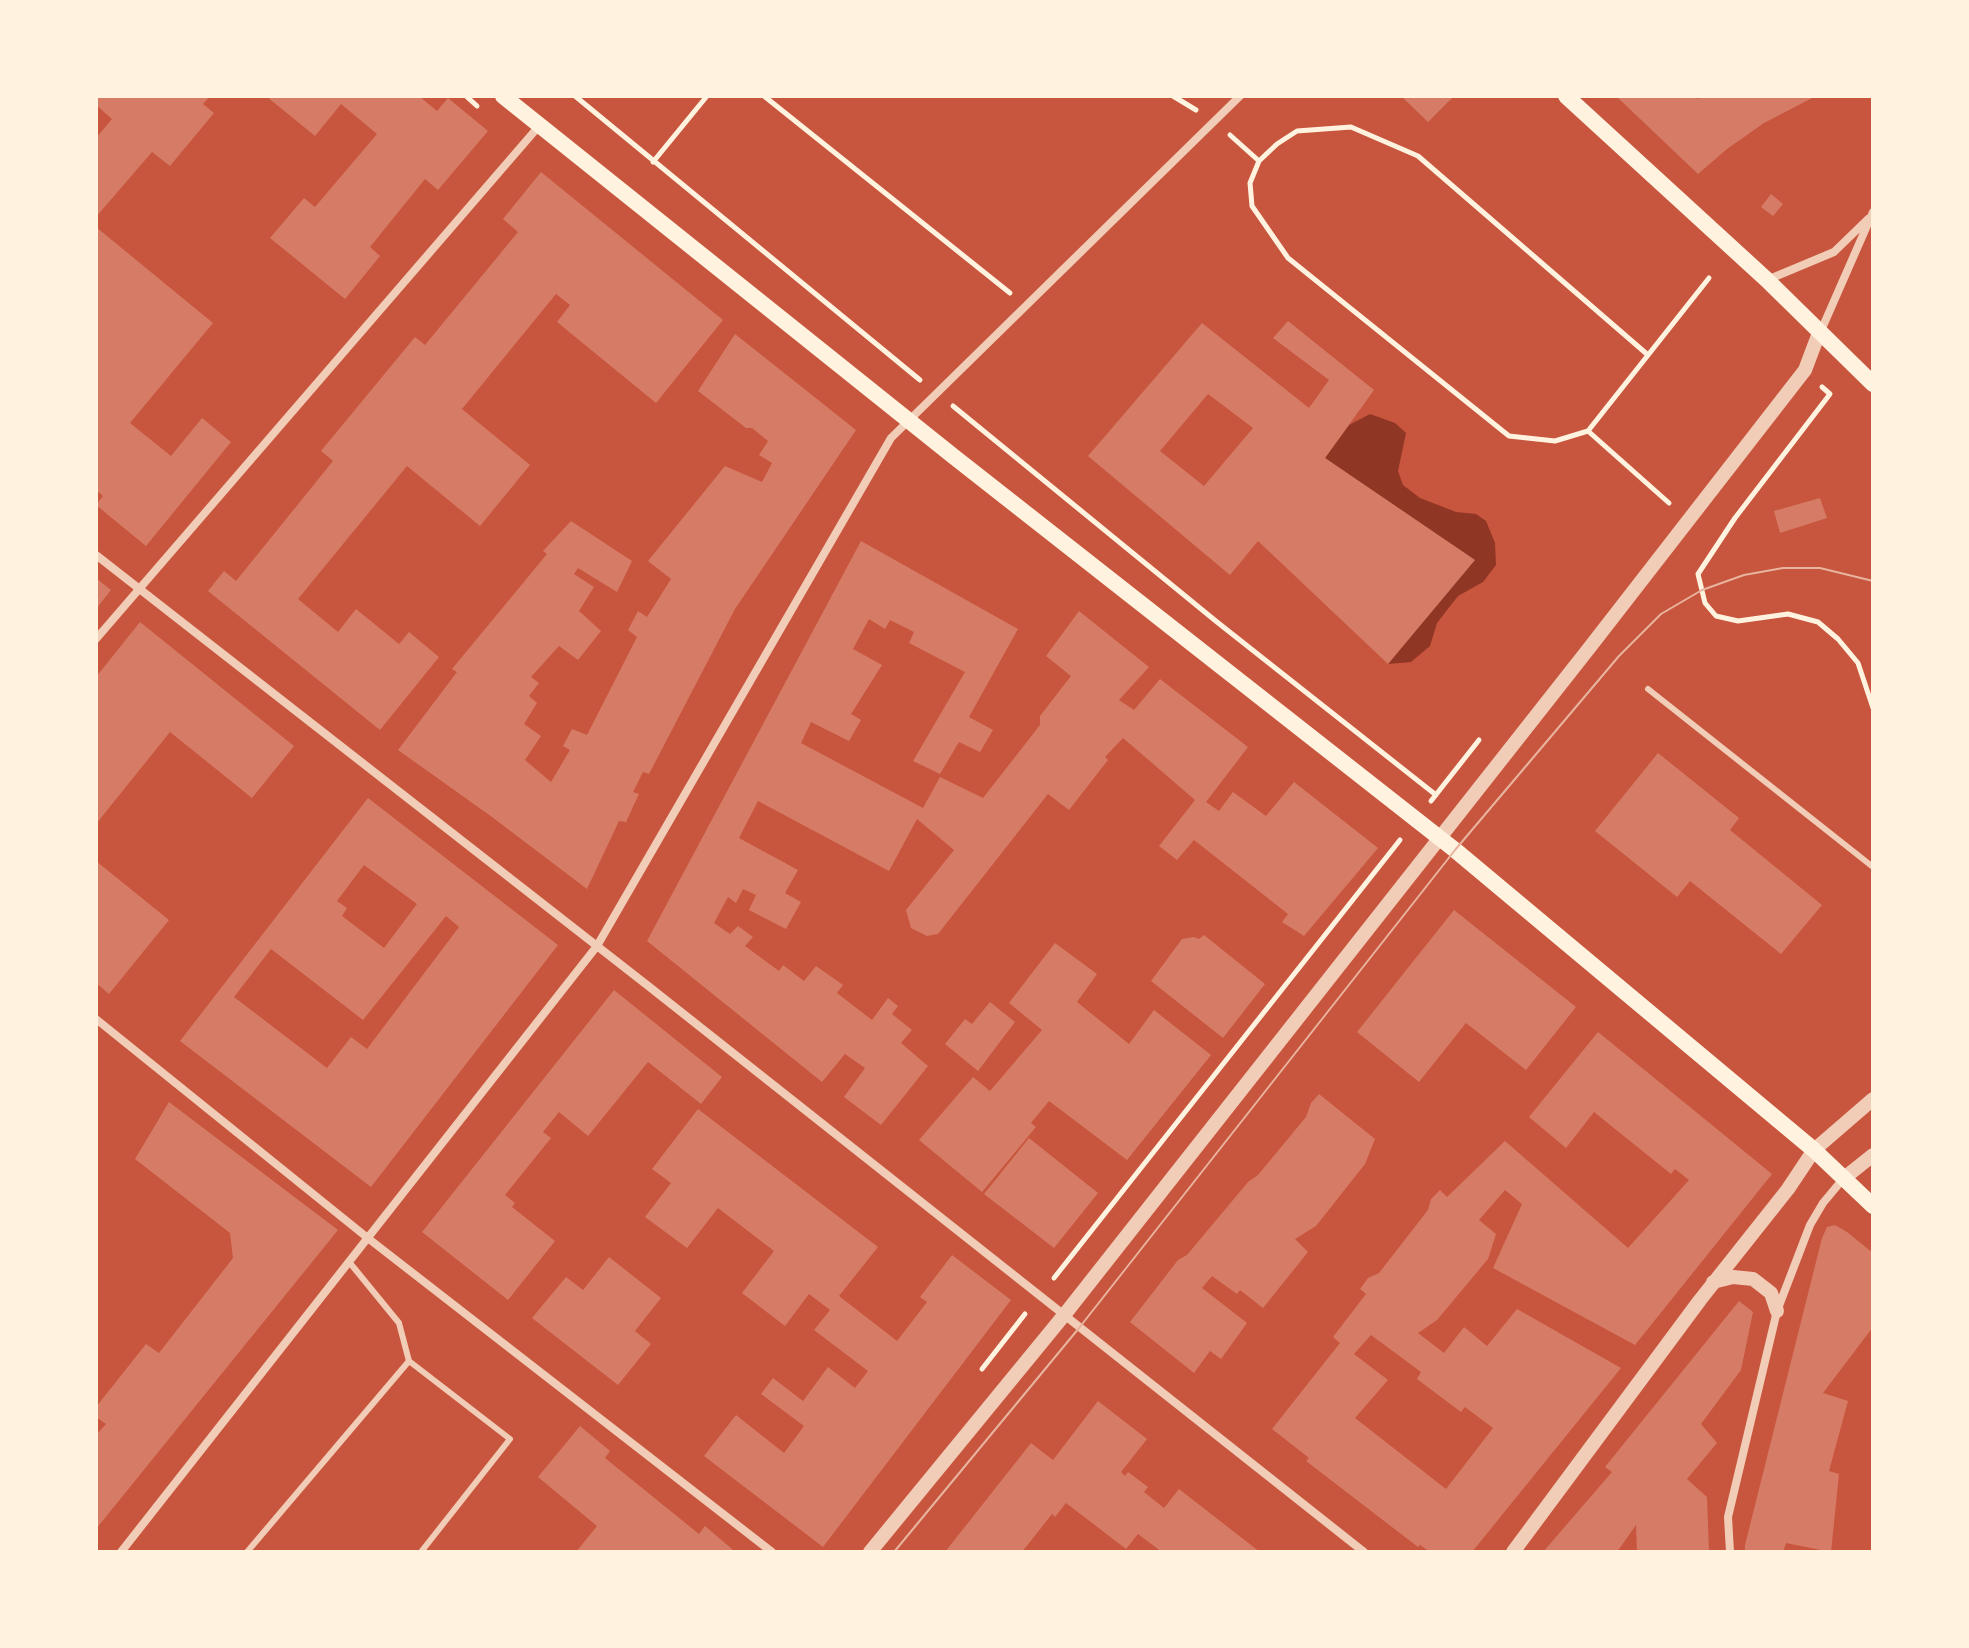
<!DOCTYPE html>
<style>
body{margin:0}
#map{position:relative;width:1969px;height:1648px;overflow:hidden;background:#c8553d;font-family:"Public Sans",sans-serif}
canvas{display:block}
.frame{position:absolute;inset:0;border:98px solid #fff3e0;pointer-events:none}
</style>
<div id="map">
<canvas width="1969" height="1648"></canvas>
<div class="frame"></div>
</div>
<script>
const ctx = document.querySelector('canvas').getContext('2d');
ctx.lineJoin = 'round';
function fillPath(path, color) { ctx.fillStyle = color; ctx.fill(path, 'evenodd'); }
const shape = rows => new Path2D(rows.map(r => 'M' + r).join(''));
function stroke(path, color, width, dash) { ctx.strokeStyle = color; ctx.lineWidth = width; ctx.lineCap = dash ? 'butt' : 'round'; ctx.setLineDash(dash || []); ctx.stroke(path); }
fillPath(shape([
 [1370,414,1395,423,1406,433,1398,471,1403,485,1420,498,1456,512,1476,514,1486,521,1495,543,1496,565,1483,582,1458,596,1437,623,1430,646,1411,662,1388,664,1474,560,1325,458,1349,425]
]), '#8f3625');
fillPath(shape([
 [96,96,210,96,203,104,214,113,170,166,152,152,96,217,96,138,112,119,96,105],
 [266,96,419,96,437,111,448,98,488,131,438,190,425,179,370,247,380,256,345,299,270,238,304,198,315,207,377,134,341,104,315,136],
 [1401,96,1454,96,1428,122],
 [1616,96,1695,96,1698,99,1701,96,1816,96,1764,123,1727,149,1698,174],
 [541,172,723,320,656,403,557,322,570,305,556,294,462,409,530,465,480,526,407,466,298,599,338,632,356,609,399,644,409,632,439,657,380,730,208,591,224,571,236,581,333,461,321,451,415,337,425,345,518,232,503,219],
 [1771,194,1783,204,1773,216,1761,207],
 [96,227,213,323,130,423,171,456,202,418,231,442,146,546,96,505,103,496,96,490],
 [1288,321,1374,390,1325,458,1475,560,1388,664,1258,541,1230,575,1088,456,1202,323,1309,408,1329,380,1273,338],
 [1208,394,1253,428,1204,486,1160,451],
 [735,334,856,430,735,609,649,774,643,772,633,792,639,794,626,822,619,821,587,889,492,817,398,750,457,672,452,669,547,554,543,551,571,521,632,561,617,592,578,568,574,574,594,587,579,611,601,631,578,660,559,646,531,677,539,683,529,696,537,703,524,724,541,736,525,760,551,782,570,750,563,746,572,729,587,735,637,637,628,630,638,611,647,617,671,579,648,561,725,466,762,482,772,463,759,455,768,441,752,428,746,428,698,391],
 [1820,498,1827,518,1780,533,1774,511],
 [861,541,1018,629,969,717,993,730,980,752,959,742,940,774,913,761,965,672,909,643,914,632,890,620,885,629,869,619,853,649,882,665,851,714,861,720,849,741,811,722,801,743,923,808,940,777,983,798,1040,725,1040,716,1071,676,1046,656,1079,611,1149,667,1119,700,1134,710,1160,679,1248,747,1206,802,1219,811,1233,792,1266,816,1294,782,1378,848,1304,936,1282,922,1288,914,1194,840,1177,860,1159,846,1195,800,1123,738,1105,757,1108,760,1069,810,1048,794,938,934,927,936,911,928,906,910,954,850,917,819,889,871,758,801,739,838,798,870,785,893,801,902,786,929,749,910,756,895,743,889,736,903,728,897,714,923,730,934,738,926,753,937,745,946,779,971,783,965,804,981,816,966,843,985,837,993,872,1020,888,998,898,1006,892,1014,912,1030,901,1043,928,1066,881,1125,844,1097,865,1068,845,1054,822,1082,647,941],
 [96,578,111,590,96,609],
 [140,622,294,746,252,798,170,732,96,824,96,677],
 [1658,753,1739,818,1730,830,1822,905,1781,954,1690,881,1677,897,1595,831],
 [368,798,558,945,371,1187,180,1041],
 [364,865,417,904,384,948,342,916,347,908,337,901],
 [446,916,459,927,367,1049,351,1037,327,1068,234,997,271,949,363,1020],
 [96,861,169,920,109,994,96,983],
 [1454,910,1576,1007,1526,1070,1466,1023,1419,1082,1357,1032],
 [1204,935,1265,984,1223,1038,1151,981,1182,939,1194,937,1199,939],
 [1055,943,1097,974,1077,1002,1129,1044,1154,1010,1211,1055,1127,1160,1049,1101,1031,1123,1036,1127,982,1192,919,1140,973,1077,990,1091,1042,1030,1009,1003],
 [614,990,722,1077,701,1104,648,1062,588,1136,559,1112,543,1132,551,1138,505,1195,515,1203,512,1207,555,1241,508,1300,422,1232],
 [990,1002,1015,1022,978,1071,945,1044,965,1019,972,1024],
 [1598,1032,1772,1174,1635,1345,1493,1268,1522,1204,1505,1190,1479,1220,1496,1234,1488,1259,1437,1320,1418,1333,1444,1353,1464,1327,1487,1346,1517,1309,1621,1368,1472,1552,1430,1552,1420,1545,1418,1547,1306,1461,1309,1458,1272,1429,1340,1343,1333,1337,1366,1294,1360,1289,1368,1278,1379,1273,1428,1210,1431,1199,1440,1190,1447,1197,1505,1141,1628,1248,1689,1180,1675,1169,1671,1174,1594,1112,1566,1148,1529,1117],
 [1371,1335,1421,1372,1417,1379,1461,1412,1465,1407,1493,1428,1446,1489,1355,1418,1388,1380,1354,1354],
 [1319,1094,1375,1139,1365,1164,1316,1226,1295,1239,1308,1252,1263,1308,1240,1290,1237,1294,1212,1276,1202,1288,1247,1323,1221,1359,1210,1351,1194,1373,1130,1322,1178,1260,1187,1255,1248,1182,1258,1175,1306,1117,1311,1103],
 [169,1102,338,1230,96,1529,96,1435,106,1424,96,1417,96,1407,146,1344,159,1353,233,1258,230,1233,135,1159],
 [698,1109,878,1247,839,1296,897,1341,927,1302,920,1297,952,1255,1011,1300,823,1547,704,1456,736,1415,784,1453,804,1426,761,1394,773,1378,803,1401,828,1367,855,1388,868,1371,814,1330,830,1310,809,1294,785,1326,742,1293,774,1251,718,1208,687,1248,645,1217,671,1183,652,1169],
 [1029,1138,1098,1193,1054,1248,984,1194],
 [1835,1225,1847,1232,1873,1253,1873,1327,1823,1393,1848,1401,1829,1471,1839,1474,1831,1552,1786,1543,1783,1552,1745,1552,1745,1545,1822,1238,1827,1227],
 [609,1257,661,1298,635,1331,651,1344,618,1385,532,1318,566,1277,583,1290],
 [1739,1301,1753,1312,1741,1370,1701,1424,1717,1443,1687,1479,1707,1497,1709,1552,1637,1552,1636,1525,1617,1552,1543,1552,1612,1472,1605,1467],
 [1098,1401,1147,1439,1121,1472,1125,1476,1128,1472,1148,1487,1144,1492,1164,1508,1179,1489,1260,1552,1162,1552,1138,1534,1126,1549,1066,1503,1055,1517,1052,1514,1022,1552,945,1552,1031,1443,1053,1460],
 [580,1426,610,1451,605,1458,699,1534,705,1526,732,1549,730,1552,576,1552,597,1526,538,1477]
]), '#d67c66');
stroke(shape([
 [466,96,477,106],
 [575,96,920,380],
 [764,96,1010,293],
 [1173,96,1196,110],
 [1230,135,1259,161,1250,183,1252,206,1288,258,1509,436,1555,441,1588,431,1669,503],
 [1259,161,1277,144,1297,131,1351,127,1418,156,1648,355],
 [653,162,707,96],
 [1822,387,1830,394,1735,518,1698,574,1705,603,1716,616,1738,621,1788,614,1818,622,1838,639,1858,663,1873,708],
 [953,406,1217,622,1436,795],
 [1588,431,1709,278],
 [1431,801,1479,740],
 [1054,1278,1400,840],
 [982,1369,1025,1314]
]), '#fff3e0', 5);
stroke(shape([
 [1648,689,1873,867],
 [350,1263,399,1323,409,1361,510,1439,421,1552],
 [247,1552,409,1361]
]), '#f1ccb7', 6);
stroke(shape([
 [1767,280,1834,252,1868,219],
 [1820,333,1873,212],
 [96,555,647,985,1364,1552],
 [96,639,539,126],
 [96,1019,369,1239,772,1552],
 [121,1552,597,946,891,438,1240,96],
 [1730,1552,1728,1517,1777,1311,1810,1225,1823,1203,1843,1179]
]), '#f1ccb7', 8);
stroke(shape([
 [1843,1179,1873,1155],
 [1713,1282,1733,1277,1753,1279,1771,1293,1777,1311],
 [870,1552,1065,1314,1590,647,1805,370,1819,333],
 [1513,1552,1700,1300,1788,1189,1814,1150,1873,1099]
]), '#f1ccb7', 14);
stroke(shape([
 [503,96,953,456,1455,850,1814,1150,1873,1206],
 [1566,96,1767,280,1873,384]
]), '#fff3e0', 16);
stroke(shape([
 [894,1552,1079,1328,1455,850,1619,656,1661,614,1702,590,1744,575,1783,568,1820,568,1873,581]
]), '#e9b49f', 2);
</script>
